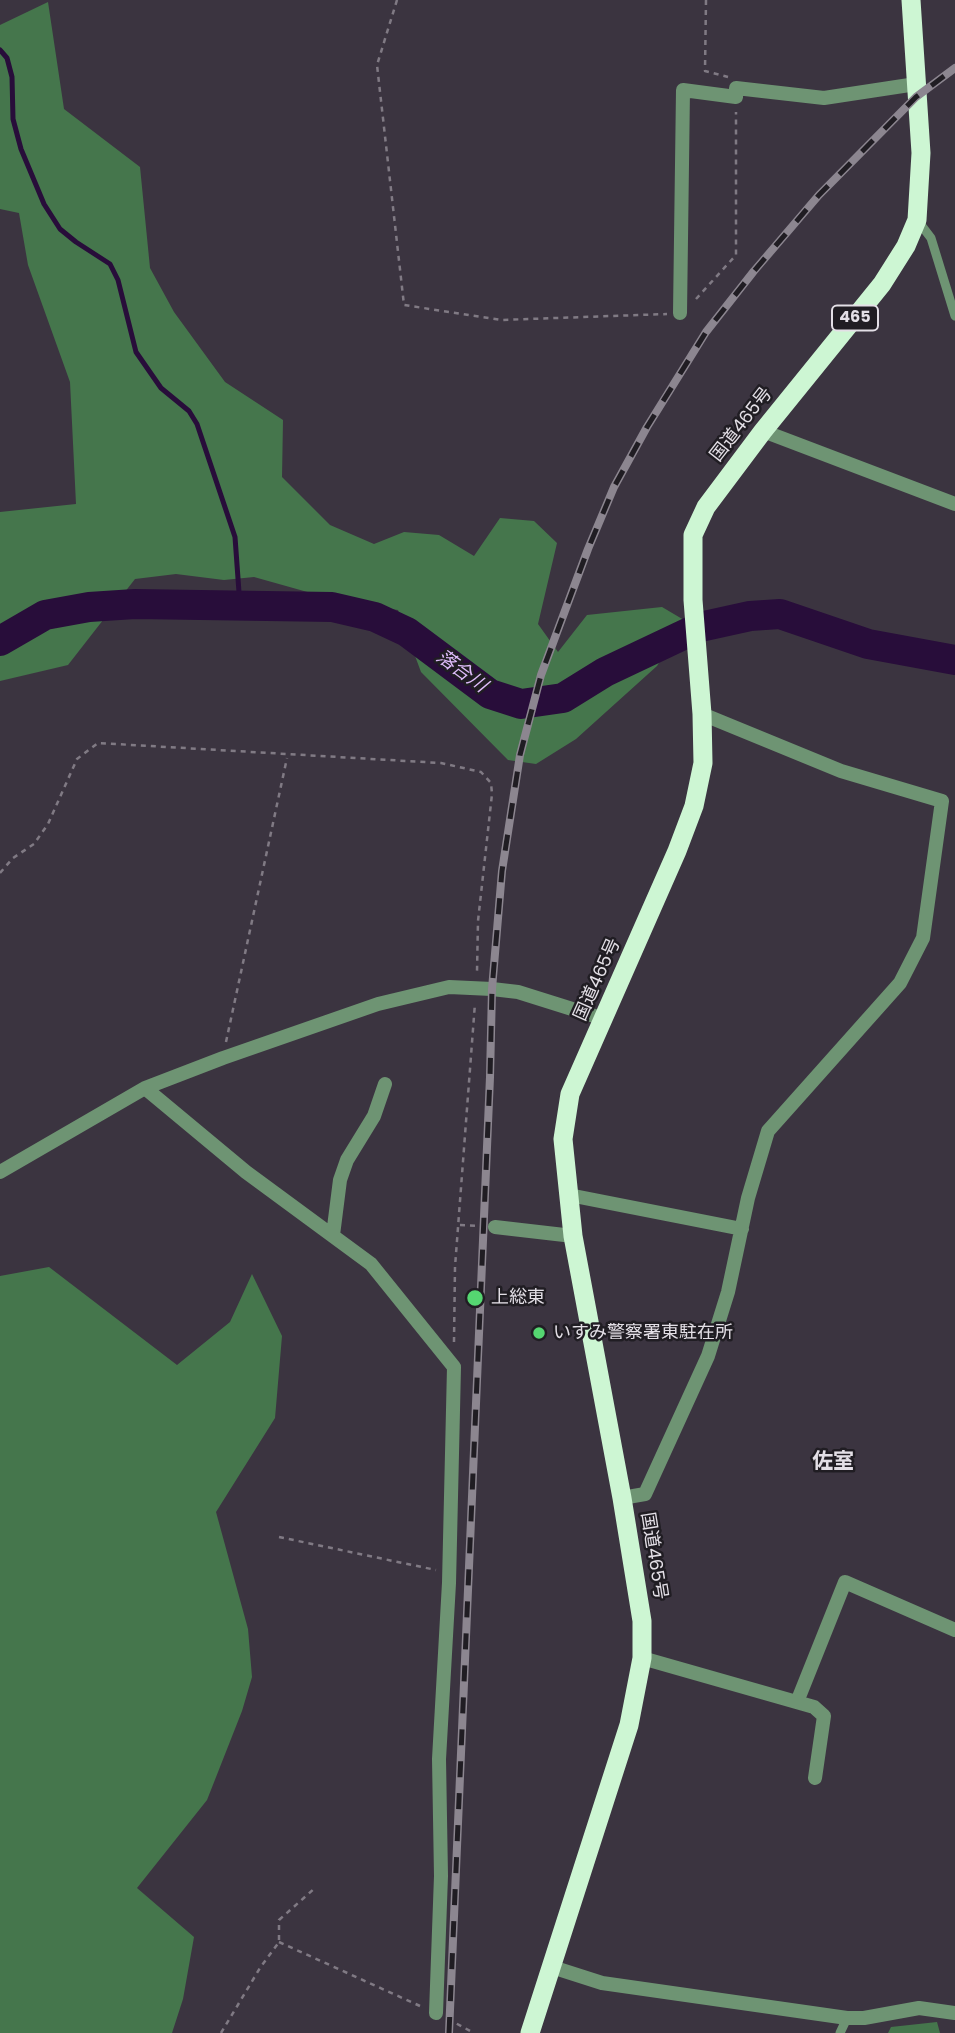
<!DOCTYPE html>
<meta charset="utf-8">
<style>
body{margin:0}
canvas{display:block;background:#3b3440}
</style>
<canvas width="955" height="2033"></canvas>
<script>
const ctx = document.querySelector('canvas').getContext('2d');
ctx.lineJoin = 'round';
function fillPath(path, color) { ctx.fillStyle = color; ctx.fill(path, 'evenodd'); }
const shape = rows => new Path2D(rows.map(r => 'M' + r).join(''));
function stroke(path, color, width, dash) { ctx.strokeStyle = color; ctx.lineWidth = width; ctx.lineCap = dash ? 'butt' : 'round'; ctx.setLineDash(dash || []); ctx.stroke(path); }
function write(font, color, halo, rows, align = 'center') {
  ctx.font = font + ' Poppins,"Noto Sans JP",sans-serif'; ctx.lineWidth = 5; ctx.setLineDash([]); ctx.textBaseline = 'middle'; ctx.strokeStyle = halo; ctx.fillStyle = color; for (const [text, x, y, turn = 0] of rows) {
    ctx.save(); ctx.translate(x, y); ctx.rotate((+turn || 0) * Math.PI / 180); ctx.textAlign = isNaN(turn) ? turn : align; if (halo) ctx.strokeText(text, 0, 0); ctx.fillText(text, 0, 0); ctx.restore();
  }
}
fillPath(shape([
 [48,2,64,109,140,167,150,268,174,312,225,382,283,420,282,477,330,525,374,544,404,532,439,535,474,556,500,518,534,521,557,543,538,624,558,652,587,615,662,607,684,620,657,666,576,739,536,764,508,760,421,672,398,610,343,602,254,577,224,580,176,574,135,579,68,665,0,681,0,512,76,504,70,382,28,265,19,213,0,209,0,25],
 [49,1267,177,1365,230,1322,252,1274,282,1336,275,1418,216,1512,248,1629,252,1677,242,1711,207,1800,137,1888,194,1937,183,1999,172,2033,0,2033,0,1276],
 [937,2022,940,2033,888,2033,891,2027]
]), '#45764c');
stroke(shape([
 [0,50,7,58,12,77,13,119,21,149,44,204,60,229,76,242,110,264,118,280,136,352,161,388,189,411,197,424,235,537,240,606]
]), '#280d3a', 5);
stroke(shape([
 [0,641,45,615,89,607,135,604,332,607,375,617,407,632,490,694,521,704,563,698,605,672,700,627,750,616,780,614,868,644,955,660]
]), '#280d3a', 30);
stroke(shape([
 [397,0,377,65,404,305,501,320,667,314],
 [706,0,705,71,728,77],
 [696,299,736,255,736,112],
 [0,873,13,858,34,844,48,824,77,759,98,743,441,763,481,772,491,783,492,794,478,921,477,972],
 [226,1042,287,758],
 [460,1225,481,1226],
 [454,1342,455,1267,475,1003],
 [279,1537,436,1570],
 [279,1942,420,2006],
 [448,2019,474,2033],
 [221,2033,260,1968,279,1942,279,1920,315,1888]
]), '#807a84', 2.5, [5, 5]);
stroke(shape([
 [918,221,931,238,955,316],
 [840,2033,847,2018]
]), '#6e9473', 9);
stroke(shape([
 [680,313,683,90,736,97,736,88,824,98,916,84],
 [763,431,955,504],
 [145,1088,246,1172,371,1264,454,1367,449,1583,439,1759,441,1876,436,2013],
 [0,1172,145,1088,223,1058,378,1004,449,987,492,989,518,992,604,1019],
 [569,1195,742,1229],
 [495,1227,573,1236],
 [333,1235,340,1180,347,1160,374,1116,385,1084],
 [622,1498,645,1494,708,1356,728,1292,748,1198,768,1131,900,983,923,938,942,801,841,771,702,714],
 [642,1658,814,1707,824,1716,815,1778],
 [797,1702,845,1582,955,1630],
 [552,1967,602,1983,847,2018,864,2018,919,2008,955,2013]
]), '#6e9473', 14);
stroke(shape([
 [530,2033,629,1725,642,1658,642,1621,622,1498,573,1236,563,1139,570,1094,677,851,694,806,703,763,702,714,693,600,693,535,706,507,763,431,882,284,906,246,917,220,921,153,911,0]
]), '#cdf6d3', 19);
const rail = shape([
 [449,2033,490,1077,492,989,502,871,520,755,541,675,588,549,614,487,647,427,706,332,754,271,819,195,916,97,955,68]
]);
stroke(rail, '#8c8690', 8);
stroke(rail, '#201d23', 5, [16]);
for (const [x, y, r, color] of [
 [475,1298,9,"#55d671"],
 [539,1333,7,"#55d671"]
]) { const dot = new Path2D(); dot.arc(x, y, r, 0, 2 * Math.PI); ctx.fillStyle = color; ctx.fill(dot); stroke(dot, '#201d23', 2.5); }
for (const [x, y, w] of [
 [855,318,46]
]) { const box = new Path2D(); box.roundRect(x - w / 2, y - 12.5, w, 25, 5); ctx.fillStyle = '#201d23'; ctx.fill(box); stroke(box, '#e3dfe6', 2); }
write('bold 16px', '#e3dfe6', null, [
 ["465",855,318]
]);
write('18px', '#e3dfe6', '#201d23', [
 ["国道465号",742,425,-52],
 ["国道465号",598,980,-66],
 ["国道465号",653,1556,81]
]);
write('18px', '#e3dfe6', '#201d23', [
 ["上総東",491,1298],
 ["いすみ警察署東駐在所",553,1333]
], 'left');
write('italic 19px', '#debcfa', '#201d23', [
 ["落合川",461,672,36]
]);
write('bold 21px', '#e3dfe6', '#201d23', [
 ["佐室",833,1463]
]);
</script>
